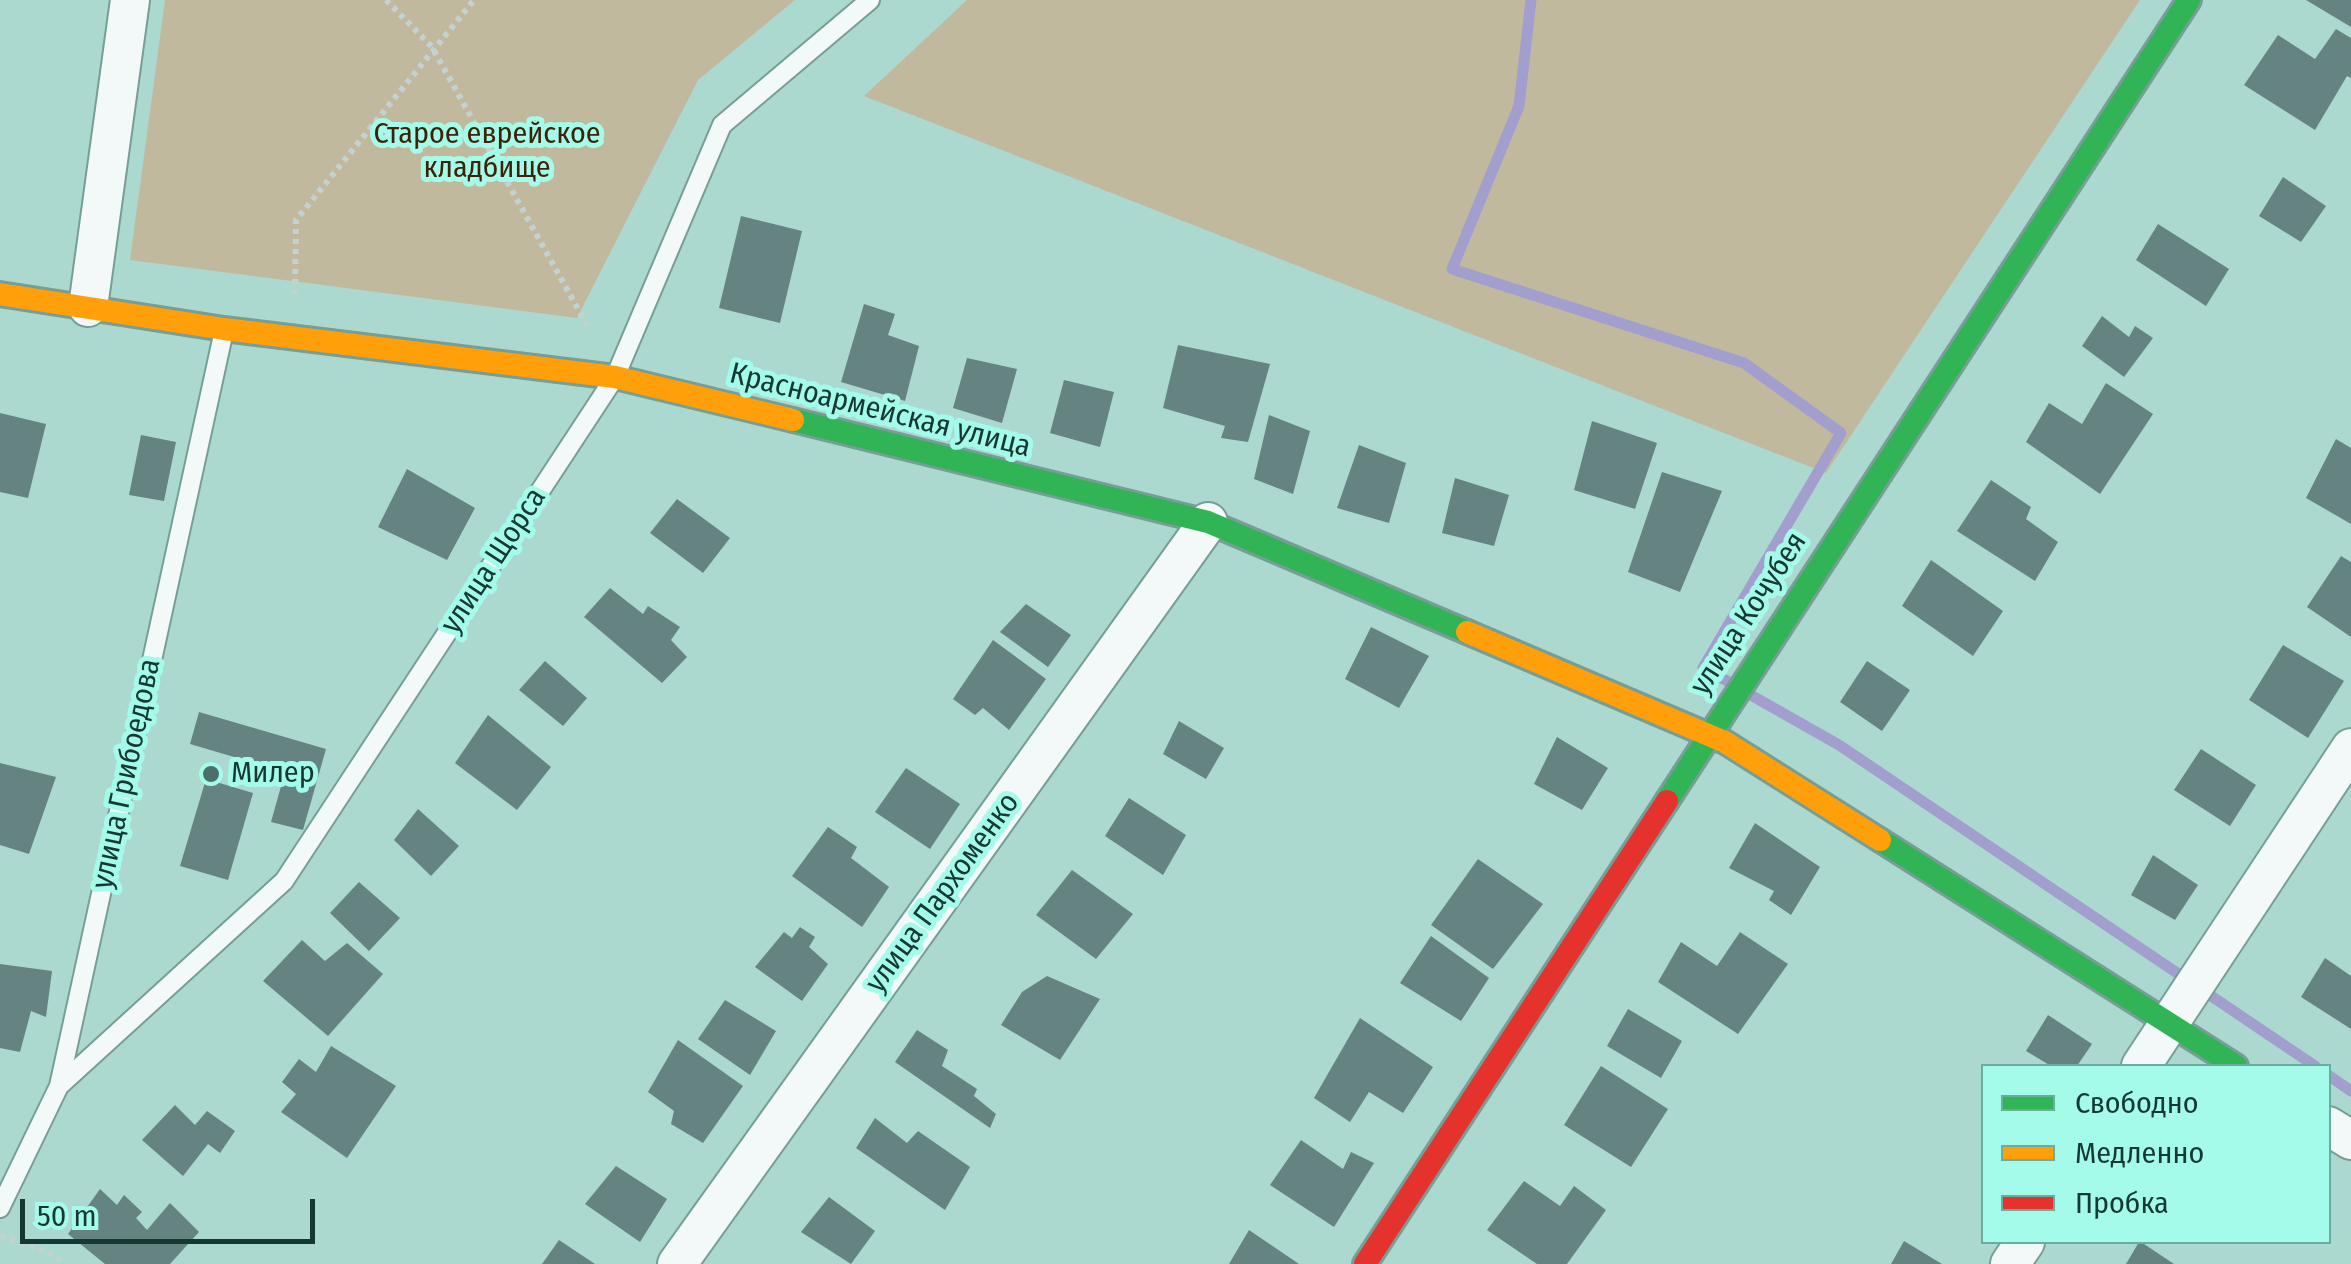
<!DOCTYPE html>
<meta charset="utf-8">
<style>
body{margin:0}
#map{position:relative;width:2351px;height:1264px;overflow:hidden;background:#abd9d0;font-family:"Fira Sans Condensed",sans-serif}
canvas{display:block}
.legend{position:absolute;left:1981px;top:1064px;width:350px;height:180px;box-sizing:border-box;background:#a4fbe9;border:2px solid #6aada0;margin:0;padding:12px 18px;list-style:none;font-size:30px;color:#143932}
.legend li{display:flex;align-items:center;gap:20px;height:50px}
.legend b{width:50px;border:2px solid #6aada0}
.scale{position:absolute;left:20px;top:1199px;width:295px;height:45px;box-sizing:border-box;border:5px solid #143932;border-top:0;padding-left:12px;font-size:30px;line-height:35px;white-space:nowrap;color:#143932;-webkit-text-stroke:8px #a4fbe9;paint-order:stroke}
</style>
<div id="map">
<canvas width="2351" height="1264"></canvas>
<ul class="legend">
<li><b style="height:12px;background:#30b455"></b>Свободно</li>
<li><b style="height:12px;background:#ff9f0a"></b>Медленно</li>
<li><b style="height:12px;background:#e5322d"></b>Пробка</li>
</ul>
<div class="scale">50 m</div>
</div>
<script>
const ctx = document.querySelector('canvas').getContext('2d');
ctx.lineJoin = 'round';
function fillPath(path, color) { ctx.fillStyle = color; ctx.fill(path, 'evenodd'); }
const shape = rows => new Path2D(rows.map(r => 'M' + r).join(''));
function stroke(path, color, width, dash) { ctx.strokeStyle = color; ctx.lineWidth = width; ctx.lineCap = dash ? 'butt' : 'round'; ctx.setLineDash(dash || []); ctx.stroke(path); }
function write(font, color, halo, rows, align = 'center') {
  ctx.font = font + ' "Fira Sans Condensed",sans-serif'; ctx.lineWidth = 10; ctx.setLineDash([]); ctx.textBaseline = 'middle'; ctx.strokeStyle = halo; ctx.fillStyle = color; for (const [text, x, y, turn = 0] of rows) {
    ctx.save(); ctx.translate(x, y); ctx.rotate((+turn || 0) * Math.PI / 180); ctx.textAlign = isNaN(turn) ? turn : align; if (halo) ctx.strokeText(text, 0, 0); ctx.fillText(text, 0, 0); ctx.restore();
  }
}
fillPath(shape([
 [165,0,795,0,698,80,577,318,130,260],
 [967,0,2140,0,1826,473,864,96]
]), '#c0b99e');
stroke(shape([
 [1531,0,1519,106,1452,269,1744,363,1841,433,1703,668,1729,682],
 [1749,694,1839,745,2315,1066],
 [2328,1075,2351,1091]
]), '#a29ece', 11);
fillPath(shape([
 [2306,0,2351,0,2351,27],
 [2336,29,2351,38,2351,78,2347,76,2315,130,2244,85,2278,35,2315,59],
 [2283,177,2326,206,2301,242,2259,216],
 [741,216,802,231,780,323,719,308],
 [2158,224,2229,269,2206,306,2136,260],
 [864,304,895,314,888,335,919,346,905,401,841,382],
 [2102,316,2129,337,2135,326,2153,338,2124,377,2082,346],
 [1178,345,1270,364,1248,442,1221,438,1225,426,1163,408],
 [967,358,1017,369,1002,423,953,408],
 [1064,380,1114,392,1100,447,1050,433],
 [2106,383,2153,414,2100,494,2026,442,2049,403,2082,424],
 [0,413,46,424,28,498,0,492],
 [1269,415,1310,431,1293,494,1254,479],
 [1592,421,1657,443,1635,509,1574,490],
 [141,435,176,442,164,501,129,495],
 [2336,439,2351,448,2351,524,2306,498],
 [1359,445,1406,463,1389,523,1337,508],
 [407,469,475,508,447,560,378,527],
 [1662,472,1722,491,1680,592,1628,572],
 [1455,478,1509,495,1494,546,1442,533],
 [1991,480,2031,507,2026,519,2058,542,2035,581,1957,531],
 [677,499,730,538,703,573,650,533],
 [2341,556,2351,562,2351,637,2307,607],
 [1931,560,2003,611,1973,656,1902,606],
 [610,588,643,614,648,606,680,627,671,640,687,657,662,683,584,617],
 [1026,604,1071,635,1048,667,1000,632],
 [1371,627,1429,656,1399,708,1345,679],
 [993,640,1046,679,1009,730,983,708,975,715,953,699],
 [2283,645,2344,681,2308,738,2249,700],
 [545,661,587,698,563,726,519,690],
 [1867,661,1910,690,1882,731,1840,702],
 [199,712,326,749,303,830,271,822,285,772,190,744],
 [488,715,551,767,517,810,455,763],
 [1179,721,1224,748,1206,779,1163,754],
 [1557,737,1608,768,1582,810,1534,784],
 [2201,749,2256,785,2230,826,2174,790],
 [0,763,56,777,29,854,0,845],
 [906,768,960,804,930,849,875,812],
 [206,779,253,793,228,880,180,866],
 [1129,798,1186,835,1163,875,1105,836],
 [418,809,459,846,431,876,394,840],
 [1755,823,1820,867,1791,915,1769,900,1774,891,1729,868],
 [828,827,857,847,851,858,889,887,862,927,792,876],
 [2153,855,2198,885,2175,920,2131,895],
 [1478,859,1543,904,1493,969,1431,925],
 [1072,870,1133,914,1096,959,1036,915],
 [359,882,400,918,369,951,330,913],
 [800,927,815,937,809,947,828,964,802,1001,755,967,784,932,792,938],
 [1740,932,1788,964,1738,1034,1658,982,1681,942,1717,966],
 [1431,936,1489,978,1461,1021,1400,983],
 [302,940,325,961,347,943,383,974,328,1036,263,981],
 [2325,958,2351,976,2351,1029,2301,997],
 [0,964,52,971,46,1017,31,1011,20,1052,0,1048],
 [1047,976,1100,999,1060,1060,1001,1025,1022,992],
 [725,1000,776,1031,750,1075,698,1039],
 [1628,1009,1682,1041,1661,1078,1607,1046],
 [2048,1015,2092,1044,2077,1066,2051,1066,2026,1051],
 [1360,1018,1433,1067,1403,1113,1369,1092,1350,1122,1314,1098],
 [917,1030,948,1050,942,1066,977,1089,974,1096,996,1114,990,1128,895,1062],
 [678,1040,743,1086,703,1143,671,1124,674,1111,648,1092],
 [331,1046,396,1086,347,1158,281,1112,296,1094,282,1082,299,1059,316,1072],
 [1601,1066,1668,1109,1631,1167,1564,1125],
 [175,1105,195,1125,207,1111,235,1131,220,1153,208,1144,183,1176,142,1140],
 [875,1118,907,1143,918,1131,970,1167,945,1210,856,1148],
 [1301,1140,1343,1169,1351,1152,1374,1163,1334,1227,1270,1185],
 [616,1166,667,1199,640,1242,585,1204],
 [1524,1181,1560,1206,1574,1186,1606,1210,1567,1264,1537,1264,1487,1230],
 [100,1189,117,1205,124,1195,142,1212,136,1218,147,1230,170,1203,199,1232,170,1264,105,1264,68,1234],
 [829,1197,875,1231,851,1264,801,1232],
 [1249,1230,1299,1264,1229,1264],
 [559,1240,595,1264,542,1264],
 [1904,1241,1942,1264,1891,1264],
 [2139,1242,2141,1242,2174,1264,2126,1264]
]), '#658380');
const lane = shape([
 [59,1086,284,881,615,377,722,125,870,0],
 [0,1208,59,1086,223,335]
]);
const street = shape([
 [88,307,130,0],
 [2141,1066,2351,748],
 [2328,1126,2351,1140],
 [677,1264,1208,522],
 [2010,1264,2025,1242]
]);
const fast = shape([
 [793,420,1208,522,1467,632],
 [1667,801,2189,0],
 [1880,840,2236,1066]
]);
const slow = shape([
 [0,294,224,329,615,377,793,420],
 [1467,632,1725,742,1880,840]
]);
const jam = shape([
 [1365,1264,1667,801]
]);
stroke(lane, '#779e96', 22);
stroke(street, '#779e96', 42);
stroke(fast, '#779e96', 28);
stroke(slow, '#779e96', 28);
stroke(jam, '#779e96', 28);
stroke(shape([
 [386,0,432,47,588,327],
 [295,294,296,220,474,0],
 [1,1236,46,1251,66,1264]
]), '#c3d2ce', 6, [5, 5]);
stroke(lane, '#f2f9f8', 18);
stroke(street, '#f2f9f8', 38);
stroke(fast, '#30b455', 22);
stroke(slow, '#ff9f0a', 22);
stroke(jam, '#e5322d', 22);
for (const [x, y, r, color] of [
 [211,774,10,"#497169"]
]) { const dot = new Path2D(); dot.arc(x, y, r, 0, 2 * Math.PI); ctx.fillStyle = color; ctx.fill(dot); stroke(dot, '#a4fbe9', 4); }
write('30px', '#3d2108', '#a4fbe9', [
 ["Старое еврейское",487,135],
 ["кладбище",487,169]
]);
write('30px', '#143932', '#a4fbe9', [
 ["Красноармейская улица",880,411,14],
 ["улица Щорса",494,561,-57],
 ["улица Кочубея",1749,614,-57],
 ["улица Грибоедова",127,774,-78],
 ["улица Пархоменко",943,893,-54]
]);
write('30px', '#143932', '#a4fbe9', [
 ["Милер",231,774]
], 'left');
</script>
